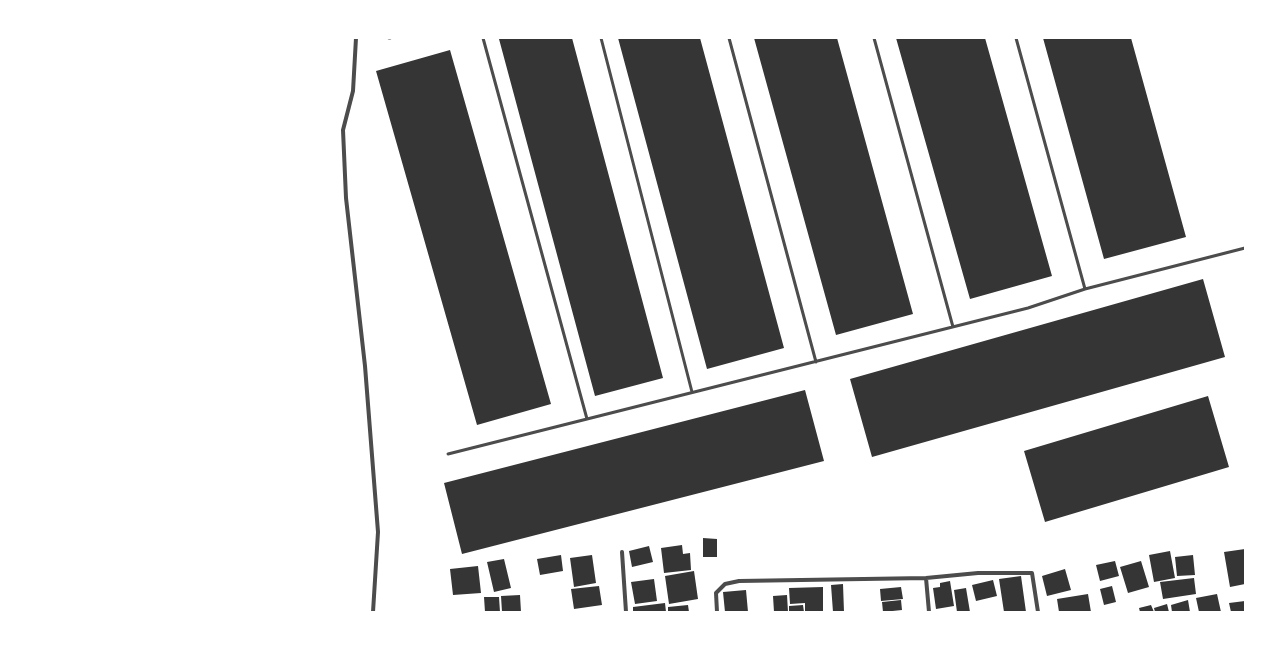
<!DOCTYPE html>
<style>
body{margin:0}
#map{position:relative;width:1283px;height:650px;overflow:hidden;background:#fff;font-family:"Nunito Sans",sans-serif}
canvas{display:block}
.frame{position:absolute;inset:0;border:39px solid #fff;pointer-events:none}
</style>
<div id="map">
<canvas width="1283" height="650"></canvas>
<div class="frame"></div>
</div>
<script>
const ctx = document.querySelector('canvas').getContext('2d');
ctx.lineJoin = 'round';
function fillPath(path, color) { ctx.fillStyle = color; ctx.fill(path, 'evenodd'); }
const shape = rows => new Path2D(rows.map(r => 'M' + r).join(''));
function stroke(path, color, width, dash) { ctx.strokeStyle = color; ctx.lineWidth = width; ctx.lineCap = dash ? 'butt' : 'round'; ctx.setLineDash(dash || []); ctx.stroke(path); }
fillPath(shape([
 [502,38,572,38,663,378,595,396,499,39],
 [618,38,700,38,784,348,707,369],
 [754,38,837,38,913,314,836,335],
 [896,38,985,38,1052,276,970,299],
 [1043,38,1131,38,1186,237,1104,259],
 [450,50,551,404,477,425,376,71],
 [1203,279,1225,357,872,457,850,379],
 [805,390,824,461,462,554,444,483],
 [1208,396,1229,467,1045,522,1024,451],
 [703,538,717,539,717,557,703,557],
 [682,545,683,554,690,553,691,570,664,573,661,548],
 [649,546,653,562,632,567,629,551],
 [1245,549,1245,584,1230,587,1224,552],
 [1170,551,1175,578,1154,582,1149,555],
 [561,555,563,571,540,575,537,559],
 [592,555,596,583,574,587,570,558],
 [1193,555,1195,575,1177,576,1175,557],
 [504,559,511,588,494,592,487,562],
 [1115,561,1119,576,1100,581,1096,565],
 [1141,561,1149,587,1128,593,1120,567],
 [478,566,481,593,453,595,450,569],
 [1065,569,1071,590,1047,596,1042,576],
 [694,571,698,599,669,604,665,576],
 [1021,576,1026,612,1004,612,999,579],
 [1194,578,1196,594,1163,599,1160,582],
 [654,579,657,601,635,604,631,582],
 [993,580,997,596,976,601,972,585],
 [950,581,954,606,936,609,933,588,940,587,940,583],
 [843,584,844,612,833,612,831,585],
 [599,586,602,605,574,609,571,589],
 [1112,586,1116,602,1104,605,1100,589],
 [823,587,823,612,805,612,805,603,790,604,789,588],
 [901,587,903,599,881,601,880,589],
 [966,588,970,612,957,612,954,590],
 [746,590,748,612,725,612,723,592],
 [1088,594,1091,612,1059,612,1057,599],
 [1217,594,1221,612,1199,612,1196,598],
 [520,595,521,612,502,612,501,596],
 [787,595,788,612,774,612,773,596],
 [484,597,499,597,500,612,485,612],
 [901,600,902,610,883,612,882,602],
 [1188,600,1190,612,1172,612,1171,605],
 [1245,601,1245,612,1231,612,1229,603],
 [665,603,666,612,633,612,633,607],
 [1167,604,1169,612,1155,612,1154,608],
 [688,605,689,612,668,612,668,607],
 [803,605,804,612,789,612,789,606],
 [1151,605,1154,612,1140,612,1139,608]
]), '#353535');
stroke(shape([
 [389,38,390,38],
 [483,38,587,419],
 [601,38,692,392],
 [729,38,816,362],
 [874,38,953,327],
 [1016,38,1085,289],
 [448,454,1028,308,1085,289,1245,248]
]), '#4c4c4c', 3);
stroke(shape([
 [356,38,353,91,343,130,346,198,365,366,378,532,373,612],
 [622,552,626,612],
 [926,578,929,612],
 [717,612,716,593,725,584,739,581,926,578,978,573,1032,573,1038,612]
]), '#4c4c4c', 4);
</script>
